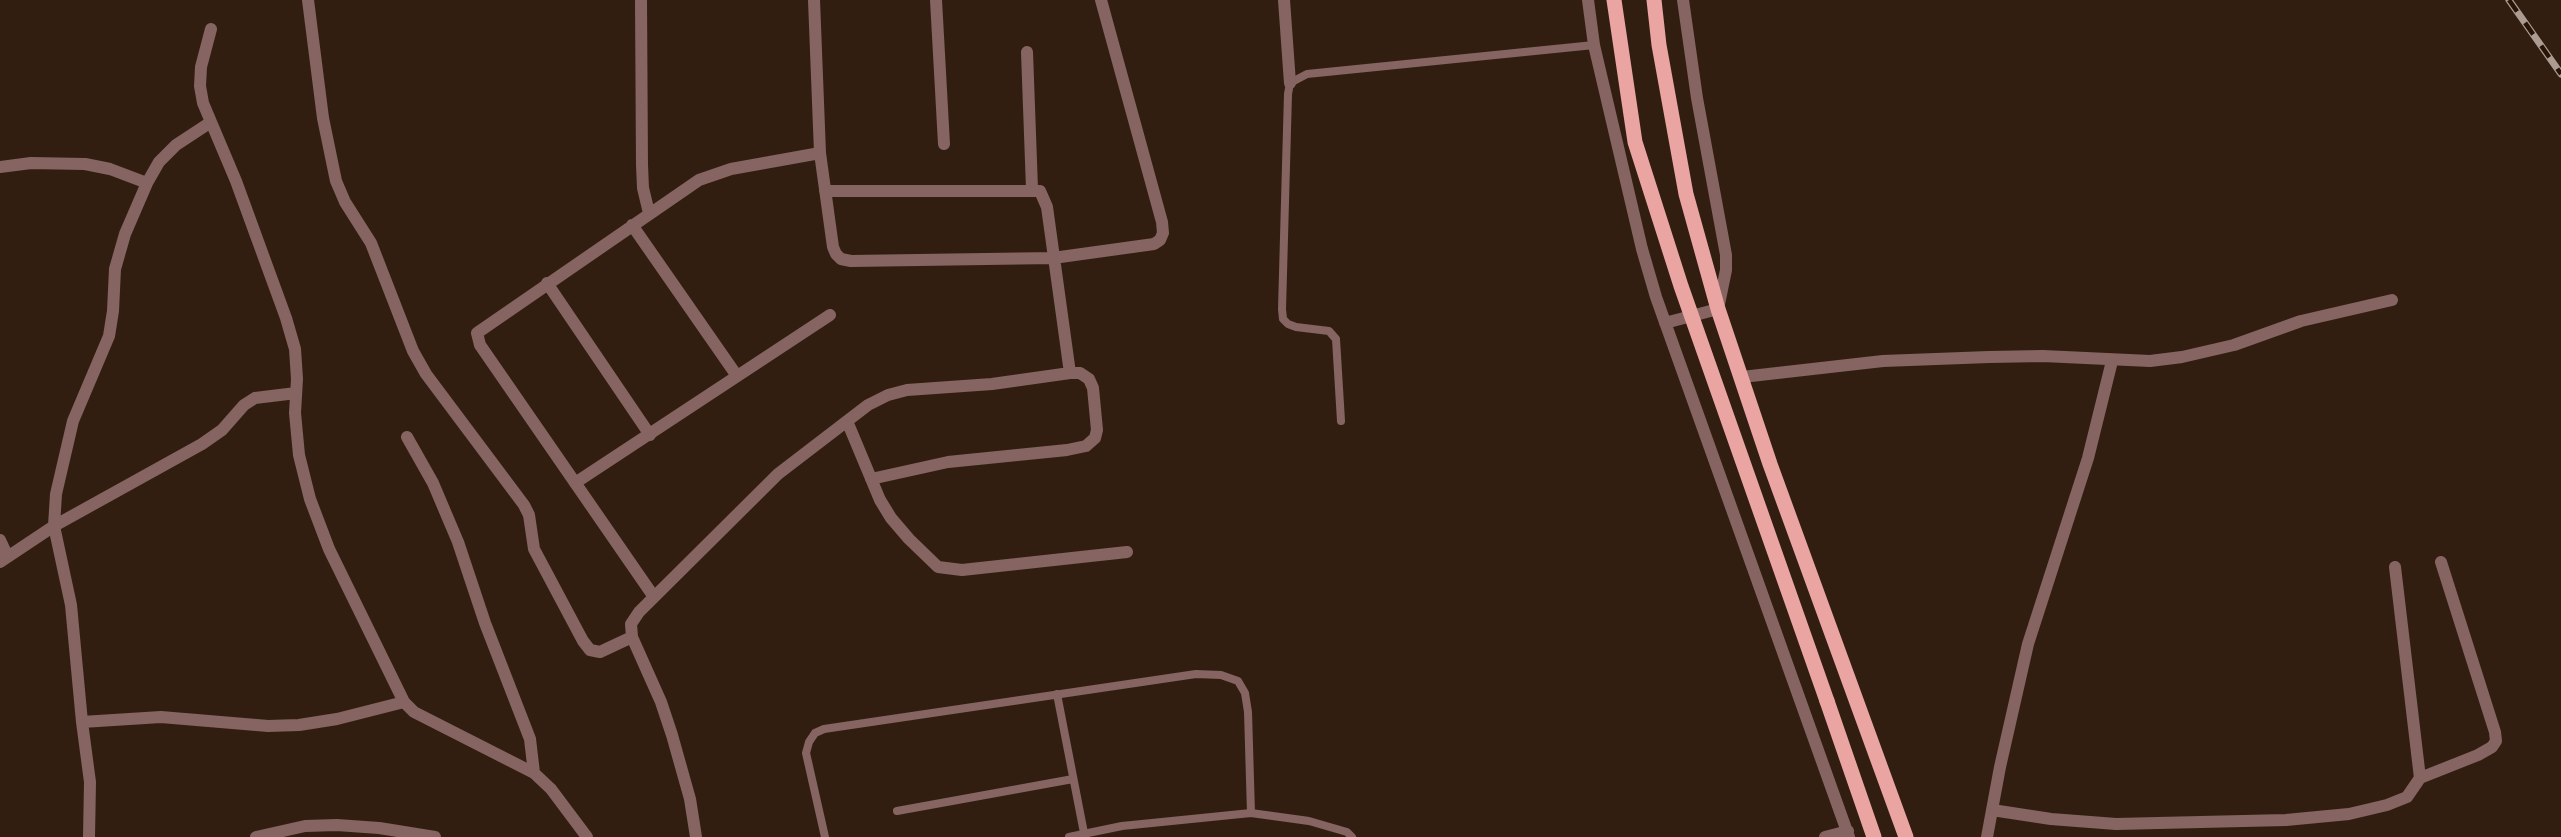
<!DOCTYPE html>
<style>
body{margin:0}
canvas{display:block;background:#321e10}
</style>
<canvas width="2561" height="837"></canvas>
<script>
const ctx = document.querySelector('canvas').getContext('2d');
ctx.lineJoin = 'round';
const shape = rows => new Path2D(rows.map(r => 'M' + r).join(''));
function stroke(path, color, width, dash) { ctx.strokeStyle = color; ctx.lineWidth = width; ctx.lineCap = dash ? 'butt' : 'round'; ctx.setLineDash(dash || []); ctx.stroke(path); }
stroke(shape([
 [1341,421,1336,339,1329,331,1296,327,1288,324,1283,319,1282,309,1288,94,1290,83,1307,74,1594,45],
 [1057,694,1084,833],
 [897,811,1073,779],
 [825,837,806,753,809,742,815,733,824,729,1196,674,1221,675,1238,681,1245,693,1248,712,1251,813],
 [1069,837,1122,826,1251,813,1309,821,1347,832,1352,837]
]), '#866462', 8);
stroke(shape([
 [308,0,323,118,336,181,345,202,371,243,413,351,426,374,524,505,529,515,534,549,583,641,590,650,600,652,632,637],
 [641,0,642,165,643,188,649,213],
 [814,0,820,153,833,247,836,254,841,259,851,261,1053,258,1154,244,1160,240,1163,233,1162,222,1101,0],
 [936,0,944,144],
 [1284,0,1290,83],
 [1588,0,1594,45,1642,249,1656,297,1849,837],
 [211,29,201,67,200,86,203,103,236,181,286,318,295,349,297,379,295,413,299,455,310,499,329,549,404,702,414,712,534,773,551,789,587,837],
 [1027,52,1032,189],
 [0,167,31,163,85,164,110,169,147,183],
 [825,191,1040,191,1047,207,1070,373],
 [632,225,737,376],
 [547,283,650,435],
 [1665,323,1718,309,1726,270,1726,255,1697,98,1683,0],
 [1742,377,1883,361,1989,357,2043,356,2150,361,2182,357,2234,345,2301,321,2392,300],
 [847,421,880,500,891,518,909,539,938,567,962,570,1127,552],
 [407,437,433,483,458,542,485,623,530,739,534,773],
 [575,483,830,315],
 [0,540,7,555],
 [0,562,54,526,202,444,222,430,244,405,255,398,296,393],
 [654,597,480,345,477,333,699,180,731,169,820,153],
 [82,722,161,717,268,726,299,725,337,719,404,702],
 [2420,778,2478,755,2492,747,2496,741,2495,732,2441,562],
 [1992,810,2051,819,2116,824,2286,820,2349,814,2387,805,2407,797,2420,778,2395,567],
 [89,837,90,782,82,722,71,605,54,526,56,494,73,421,109,336,113,311,115,269,125,234,147,183,159,162,176,145,211,122],
 [256,837,305,826,337,825,379,828,435,837],
 [696,837,690,799,672,735,661,702,632,637,631,624,639,612,778,474,868,405,888,395,907,390,992,384,1070,373,1080,373,1089,379,1093,388,1097,430,1095,438,1086,446,1067,450,948,462,871,479],
 [1825,837,1848,831],
 [1987,837,2000,767,2028,644,2088,458,2112,361]
]), '#866462', 12);
stroke(shape([
 [1654,0,1659,45,1686,194,1718,309,1770,464,1906,837],
 [1827,701,1874,837]
]), '#eaa4a1', 15);
const rail = shape([
 [2509,0,2561,74]
]);
stroke(rail, '#ab9b91', 7);
stroke(rail, '#271407', 4.5, [14]);
stroke(shape([
 [1614,0,1635,142,1681,286,1827,701]
]), '#eaa4a1', 15);
</script>
